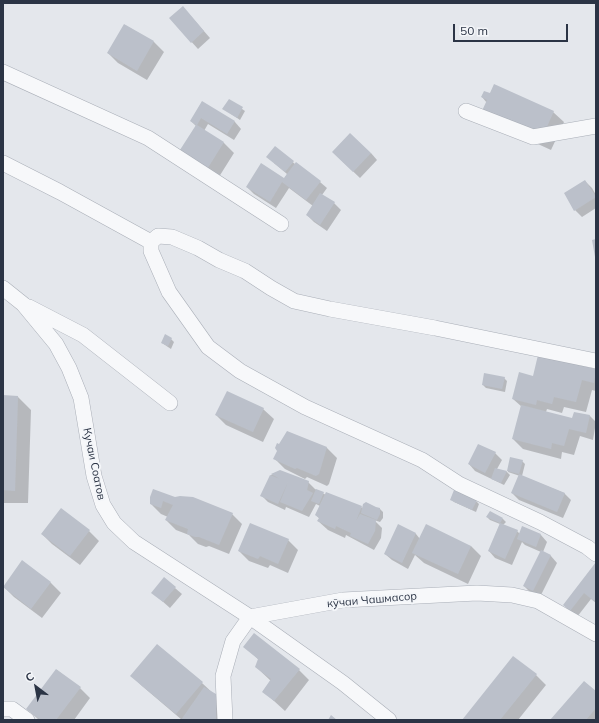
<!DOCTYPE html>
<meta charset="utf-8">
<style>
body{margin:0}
#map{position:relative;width:599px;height:723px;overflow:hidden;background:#e4e7ec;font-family:Mulish,sans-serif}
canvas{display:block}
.frame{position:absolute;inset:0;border:4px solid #2b3445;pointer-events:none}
.north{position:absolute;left:16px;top:667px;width:40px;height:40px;-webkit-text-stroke:3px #f4f6f9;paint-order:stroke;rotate:328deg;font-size:11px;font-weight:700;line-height:16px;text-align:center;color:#2b3445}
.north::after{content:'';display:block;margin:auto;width:14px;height:18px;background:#2b3445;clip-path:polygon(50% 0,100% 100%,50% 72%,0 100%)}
.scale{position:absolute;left:453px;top:24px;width:115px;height:18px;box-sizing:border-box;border:2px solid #2b3445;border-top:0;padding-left:5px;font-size:12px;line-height:14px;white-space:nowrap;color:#2b3445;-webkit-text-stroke:3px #f4f6f9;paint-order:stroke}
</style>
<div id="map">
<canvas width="599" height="723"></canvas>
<div class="frame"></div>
<div class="north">С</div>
<div class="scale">50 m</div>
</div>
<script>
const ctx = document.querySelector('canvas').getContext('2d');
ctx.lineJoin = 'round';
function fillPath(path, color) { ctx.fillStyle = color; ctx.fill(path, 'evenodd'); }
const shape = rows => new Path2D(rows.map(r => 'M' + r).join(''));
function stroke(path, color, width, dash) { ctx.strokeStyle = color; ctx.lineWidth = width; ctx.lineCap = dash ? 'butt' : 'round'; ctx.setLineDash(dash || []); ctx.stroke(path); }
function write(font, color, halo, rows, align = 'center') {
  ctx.font = font + ' Mulish,sans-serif'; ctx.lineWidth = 4; ctx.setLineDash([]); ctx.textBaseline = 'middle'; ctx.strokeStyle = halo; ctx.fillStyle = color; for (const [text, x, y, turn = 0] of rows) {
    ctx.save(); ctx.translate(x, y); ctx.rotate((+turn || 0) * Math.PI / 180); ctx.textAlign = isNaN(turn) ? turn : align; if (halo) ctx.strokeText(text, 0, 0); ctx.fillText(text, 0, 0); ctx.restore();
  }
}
fillPath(shape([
 [189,14,210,38,198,49,170,18],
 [125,25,154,42,164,52,147,80,118,63,108,53],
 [494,86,553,112,564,122,551,150,492,123,487,103,482,97,490,94],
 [229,100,245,111,240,120,224,109],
 [202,102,235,122,241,129,234,140,208,124,204,131,224,143,234,153,217,180,179,153,196,126,191,121],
 [275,147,295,164,320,182,327,188,322,195,334,203,341,210,327,231,314,222,307,215,313,206,289,188,276,208,254,194,247,187,284,179,287,174,274,163],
 [371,153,377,160,360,178,340,159],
 [585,181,592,188,596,195,596,208,582,217,575,210],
 [171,339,174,342,171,349,162,343],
 [539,356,596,370,596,391,592,390,586,412,564,407,562,413,547,409,546,412,573,420,574,413,590,416,596,422,593,440,580,436,574,455,562,452,561,459,523,449,513,439,522,407,513,399,534,377],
 [504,378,507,381,505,392,486,388,483,385],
 [3,396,18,397,31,410,28,503,3,503],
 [263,409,274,419,263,442,226,425,216,415],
 [288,432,327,448,337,458,329,484,327,486,307,477,305,479,285,469,275,459],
 [495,453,502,460,497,469,507,472,510,475,504,485,475,471,469,464],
 [511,459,522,461,525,464,522,476,564,493,571,500,563,518,519,500,512,493,520,476,508,472],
 [280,471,308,482,315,489,326,495,327,493,363,508,380,509,383,512,383,518,380,522,374,520,382,528,381,538,374,550,346,535,345,538,328,530,318,521,320,519,316,515,320,506,316,504,309,517,286,507,285,510,268,502,262,496,271,475],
 [151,497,232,514,242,524,229,554,209,546,206,547,198,544,189,535,176,530,166,520,168,517,161,514,151,504],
 [451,499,476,501,479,504,476,512,454,502],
 [487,517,503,519,506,522,503,525,517,531,520,534,522,528,541,535,547,542,543,552,551,556,557,563,540,597,531,593,524,586,541,552,525,545,522,542,512,565,495,558,489,551,500,524,490,520],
 [399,526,416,534,420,539,471,546,481,556,468,584,424,563,415,555,408,569,392,560,385,554],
 [89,531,99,541,80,565,52,544,42,534],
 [288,540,298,550,288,573,270,565,268,568,249,561,239,551],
 [22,562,51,583,61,593,42,618,14,597,4,587],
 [596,564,596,603,591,599,577,617,564,605],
 [175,588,182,594,170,608,153,593],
 [245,647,299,670,309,680,285,711,263,691,271,681,256,667,259,660],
 [513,657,536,675,546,685,518,720,463,720],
 [57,670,80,688,90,698,74,720,39,720,27,709],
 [132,676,202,683,229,708,229,720,182,720,142,686],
 [596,693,596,720,551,720]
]), '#0003');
fillPath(shape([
 [183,6,204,31,191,43,169,18],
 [124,24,154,41,137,71,107,53],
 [494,84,554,111,541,140,481,113,487,100,481,97,484,91,490,93],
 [229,99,243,107,237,118,222,109],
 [202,101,235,121,227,134,201,118,197,125,224,142,206,171,178,153,196,125,190,121],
 [350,133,371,153,353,172,332,152],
 [275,146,294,161,285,172,266,157],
 [296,162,321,181,306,200,282,182,270,202,246,187,261,163,284,178],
 [585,180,596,197,574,211,564,193],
 [320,193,335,202,320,225,306,215],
 [596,239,596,257,595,257,592,240],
 [165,334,172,338,168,346,161,343],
 [538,355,596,369,594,383,582,380,576,402,554,397,552,404,537,400,536,405,512,399,519,372,533,376],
 [484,373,505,377,502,389,482,385],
 [227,391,264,408,253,432,215,415],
 [3,395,18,396,15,491,3,490],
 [521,405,572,418,574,412,590,415,586,433,569,429,564,446,552,443,551,449,512,439],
 [287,431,327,447,319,474,316,476,297,468,295,469,273,459,277,451,275,448,277,443,279,444],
 [478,444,496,452,485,473,468,464],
 [510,457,523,460,519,474,507,471],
 [495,468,507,471,501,483,491,479],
 [280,470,309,481,307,490,313,493,302,511,280,502,288,482,278,504,260,496,270,475,280,479,271,474],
 [519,474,565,493,557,512,511,493],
 [153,489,175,497,180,496,193,497,233,513,219,545,199,537,195,537,187,534,188,529,165,520,173,505,163,501,161,508,150,504,150,497],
 [316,489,324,492,319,504,311,501],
 [454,490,477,500,472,510,450,500],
 [326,492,362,506,356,521,360,514,376,520,375,531,368,544,350,536,351,533,336,526,335,529,317,521,319,518,315,515],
 [366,502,376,507,380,508,380,514,377,520,361,513,363,504],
 [61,508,90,530,70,556,41,534],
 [490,511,503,518,500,523,486,517],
 [250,523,289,539,278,564,260,556,258,559,238,551],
 [500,523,518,530,505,559,488,551],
 [398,524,416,533,402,563,384,554],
 [426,524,471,546,458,574,412,553],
 [522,526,541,534,536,547,517,539],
 [541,550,551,555,533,591,523,586],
 [22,560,51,582,31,609,3,587],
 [596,562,596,599,594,601,584,593,570,611,563,605],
 [164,577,176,587,163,602,151,593],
 [254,633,300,669,274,701,262,692,271,679,255,667,258,659,243,647],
 [157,644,203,682,176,714,130,676],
 [513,656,537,674,500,720,462,720],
 [56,669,81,687,56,720,41,720,26,709],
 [584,681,596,691,596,708,586,720,550,720],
 [204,687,216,694,216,720,181,720],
 [331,715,337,720,328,720]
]), '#bbc0ca');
const minor = shape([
 [3,72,148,138,281,224],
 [466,111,533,137,596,126],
 [3,163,60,192,151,242],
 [3,288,23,304,56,344,69,368,81,398,94,476,103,505,114,523,134,542,250,617,343,683,389,720],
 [29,307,83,335,170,403],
 [596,361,435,328,330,309,294,301,271,288,245,271,219,260,198,248,172,237,158,236,151,242,151,251,169,292,208,347,240,371,305,407,422,460,459,484,540,522,587,547,596,554],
 [3,709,12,709,27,720],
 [225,720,223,676,233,641,250,617,343,600,477,593,512,595,538,601,596,634]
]);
stroke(minor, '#a9aeb7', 16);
stroke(minor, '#f7f8fa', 15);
write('11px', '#2b3445', '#f4f6f9', [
 ["Кучаи Соатов",94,464,78],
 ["кӯчаи Чашмасор",372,600,-5]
]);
</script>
